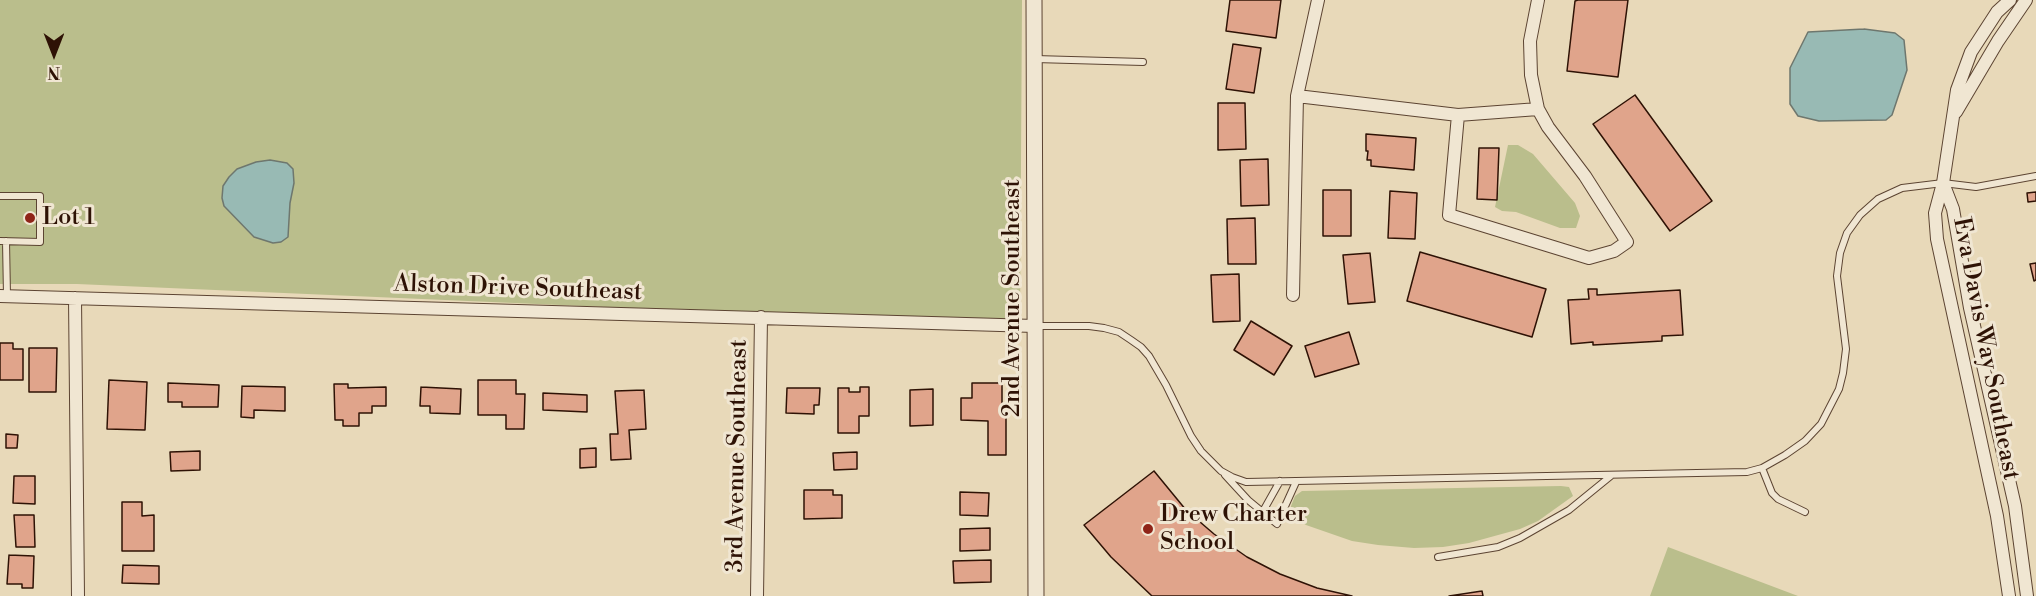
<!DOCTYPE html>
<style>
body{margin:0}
#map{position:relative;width:2036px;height:596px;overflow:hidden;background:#e8d9b9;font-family:"Libre Bodoni",serif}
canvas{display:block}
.north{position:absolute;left:24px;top:24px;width:60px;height:60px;-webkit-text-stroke:4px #f0e6d2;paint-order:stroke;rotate:180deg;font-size:16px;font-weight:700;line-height:24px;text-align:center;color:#2e1205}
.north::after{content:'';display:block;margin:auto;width:21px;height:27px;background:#2e1205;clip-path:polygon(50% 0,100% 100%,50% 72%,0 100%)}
</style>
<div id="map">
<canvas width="2036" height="596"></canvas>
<div class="north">N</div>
</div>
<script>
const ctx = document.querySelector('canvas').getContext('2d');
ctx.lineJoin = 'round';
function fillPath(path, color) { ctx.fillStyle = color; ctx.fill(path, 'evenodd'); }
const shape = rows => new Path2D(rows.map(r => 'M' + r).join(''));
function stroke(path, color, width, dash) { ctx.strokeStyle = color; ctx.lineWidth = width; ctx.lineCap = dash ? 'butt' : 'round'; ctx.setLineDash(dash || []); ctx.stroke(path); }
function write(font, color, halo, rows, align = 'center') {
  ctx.font = font + ' "Libre Bodoni",serif'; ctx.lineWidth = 6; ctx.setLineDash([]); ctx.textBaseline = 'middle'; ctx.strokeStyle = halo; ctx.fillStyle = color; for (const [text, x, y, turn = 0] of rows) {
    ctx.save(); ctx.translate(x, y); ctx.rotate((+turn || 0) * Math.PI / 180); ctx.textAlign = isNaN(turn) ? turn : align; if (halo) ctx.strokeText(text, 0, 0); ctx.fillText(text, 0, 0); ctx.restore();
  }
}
fillPath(shape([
 [0,0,1022,0,1020,325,77,284,0,284],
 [1508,145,1518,145,1533,154,1575,203,1580,216,1576,228,1560,228,1516,212,1502,211,1495,207],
 [1561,486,1569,487,1573,496,1538,521,1520,529,1469,543,1443,547,1414,548,1378,545,1352,541,1306,525,1293,517,1291,513,1291,506,1295,496,1302,491],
 [1668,547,1798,596,1650,596]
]), '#babe8c');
const water = shape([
 [1864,29,1895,33,1904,40,1907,70,1892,115,1886,120,1819,121,1798,116,1790,104,1790,68,1808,32,1864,29],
 [270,160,287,163,293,169,294,183,290,203,288,237,281,242,273,243,254,237,224,206,222,198,223,186,229,177,237,169,256,162,270,160]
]);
fillPath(water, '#98bab4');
stroke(water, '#6e776e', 1.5);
const building = shape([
 [1230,0,1281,0,1276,38,1226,31,1230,0],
 [1578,0,1628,0,1618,77,1567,71,1575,1,1578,0],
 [1233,44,1261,48,1254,93,1226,89,1233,44],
 [1635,95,1712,201,1670,231,1593,124,1635,95],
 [1218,103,1245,103,1246,149,1218,150,1218,103],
 [1366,134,1416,138,1414,170,1371,166,1371,160,1367,160,1368,151,1366,151,1366,134],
 [1479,148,1499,148,1497,200,1477,199,1479,148],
 [1268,159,1269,205,1241,206,1240,160,1268,159],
 [1323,190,1351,190,1351,236,1323,236,1323,190],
 [1390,191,1417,193,1415,239,1388,238,1390,191],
 [2036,192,2036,201,2028,202,2027,193,2036,192],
 [1255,218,1256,264,1228,264,1227,219,1255,218],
 [1420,252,1546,289,1532,337,1407,301,1420,252],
 [1370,253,1375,302,1348,304,1343,255,1370,253],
 [2036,263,2036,280,2034,281,2030,264,2036,263],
 [1239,274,1240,321,1213,322,1211,275,1239,274],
 [1588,289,1597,289,1597,295,1680,290,1683,335,1662,336,1662,341,1593,345,1593,342,1571,344,1568,300,1589,299,1588,289],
 [1251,321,1292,346,1274,375,1234,350,1251,321],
 [1349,332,1359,364,1315,377,1305,346,1349,332],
 [0,343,13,343,13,349,23,349,23,380,0,380,0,343],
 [29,348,57,348,56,392,29,392,29,348],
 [109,380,147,382,145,430,107,429,109,380],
 [478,380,516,380,516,394,525,394,524,429,506,429,506,415,478,415,478,380],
 [168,383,219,385,218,407,182,407,182,402,168,402,168,383],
 [972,383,1002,383,1002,406,1006,406,1006,455,988,455,988,421,961,420,961,398,972,398,972,383],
 [334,384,348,384,348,388,386,387,386,406,372,406,372,413,359,413,359,426,343,426,343,420,335,420,334,384],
 [242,386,285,387,285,411,254,410,254,418,241,417,242,386],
 [421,387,461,389,460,414,430,413,430,406,420,406,421,387],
 [860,387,869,387,869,416,859,416,859,433,838,433,838,388,849,388,849,392,860,392,860,387],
 [787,388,820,388,819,405,814,405,814,414,786,413,787,388],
 [933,389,933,425,910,426,910,390,933,389],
 [644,390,646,429,629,430,631,459,611,460,610,434,618,434,615,391,644,390],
 [543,393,587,395,587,412,543,410,543,393],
 [6,434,18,435,17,448,6,448,6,434],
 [596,448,596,467,580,468,580,449,596,448],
 [200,451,200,470,171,471,170,452,200,451],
 [857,452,857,469,834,470,833,453,857,452],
 [1154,471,1186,510,1214,534,1247,557,1280,574,1317,588,1352,596,1152,596,1111,557,1084,525,1154,471],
 [14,476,35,476,35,504,13,503,14,476],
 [804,490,833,490,833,495,842,495,842,518,804,519,804,490],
 [960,492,989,493,988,516,960,515,960,492],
 [122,502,142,502,142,516,154,515,154,551,122,551,122,502],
 [14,515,34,515,35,547,16,547,14,515],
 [990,528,990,550,960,551,960,529,990,528],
 [9,555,34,556,33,588,22,588,22,584,7,584,9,555],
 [991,560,991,582,954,583,953,561,991,560],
 [123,565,159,566,159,584,122,583,123,565],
 [1482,591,1483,596,1449,596,1482,591]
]);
fillPath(building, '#e0a48b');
stroke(building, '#2e1205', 1.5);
const service = shape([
 [1035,59,1143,62],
 [0,196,40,196,40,242,0,241],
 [6,241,7,296],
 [1036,326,1089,326,1104,328,1119,332,1131,340,1141,347,1149,356,1166,385,1191,436,1201,451,1221,471,1232,477,1246,482,1747,472,1762,468,1785,455,1805,441,1821,424,1839,389,1843,373,1846,349,1837,276,1840,253,1847,233,1860,215,1878,199,1902,188,1943,183,1976,187,2036,176],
 [1762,468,1772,493,1778,499,1805,512],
 [1225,475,1248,500,1277,524,1296,482],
 [1262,513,1280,481],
 [1438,557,1498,547,1520,538,1569,510,1612,475]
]);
const minor = shape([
 [1297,96,1458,115,1538,109,1531,75,1530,41,1538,0],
 [1956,112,1998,41,2026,0],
 [1458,115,1449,215,1589,258,1614,251,1627,242,1585,176,1548,127,1538,109],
 [1943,183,1953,209,1970,308,2015,506,2027,596],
 [1293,295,1297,96,1318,0],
 [0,296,1035,326],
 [75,298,78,596],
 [757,596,761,317],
 [2009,596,1997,516,1937,239,1935,213,1943,183,1957,90,1971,52,1997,12,2010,0]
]);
const tertiary = shape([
 [1034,0,1036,596]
]);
stroke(service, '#5c4432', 8);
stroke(minor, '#5c4432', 14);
stroke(tertiary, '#5c4432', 17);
stroke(service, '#f0e6d2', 6);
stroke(minor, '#f0e6d2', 12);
stroke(tertiary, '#f0e6d2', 15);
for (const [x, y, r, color] of [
 [30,218,6,"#8f2418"],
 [1148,529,6,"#8f2418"]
]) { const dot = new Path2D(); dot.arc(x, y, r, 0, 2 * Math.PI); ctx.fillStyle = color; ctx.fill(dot); stroke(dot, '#f0e6d2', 2); }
write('24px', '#2e1205', '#f0e6d2', [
 ["Lot 1",42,218],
 ["Drew Charter",1160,515],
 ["School",1160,543]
], 'left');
write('24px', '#2e1205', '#f0e6d2', [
 ["Alston Drive Southeast",518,289,2],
 ["2nd Avenue Southeast",1013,298,-90],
 ["Eva Davis Way Southeast",1985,349,79],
 ["3rd Avenue Southeast",738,456,-89]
]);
</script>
